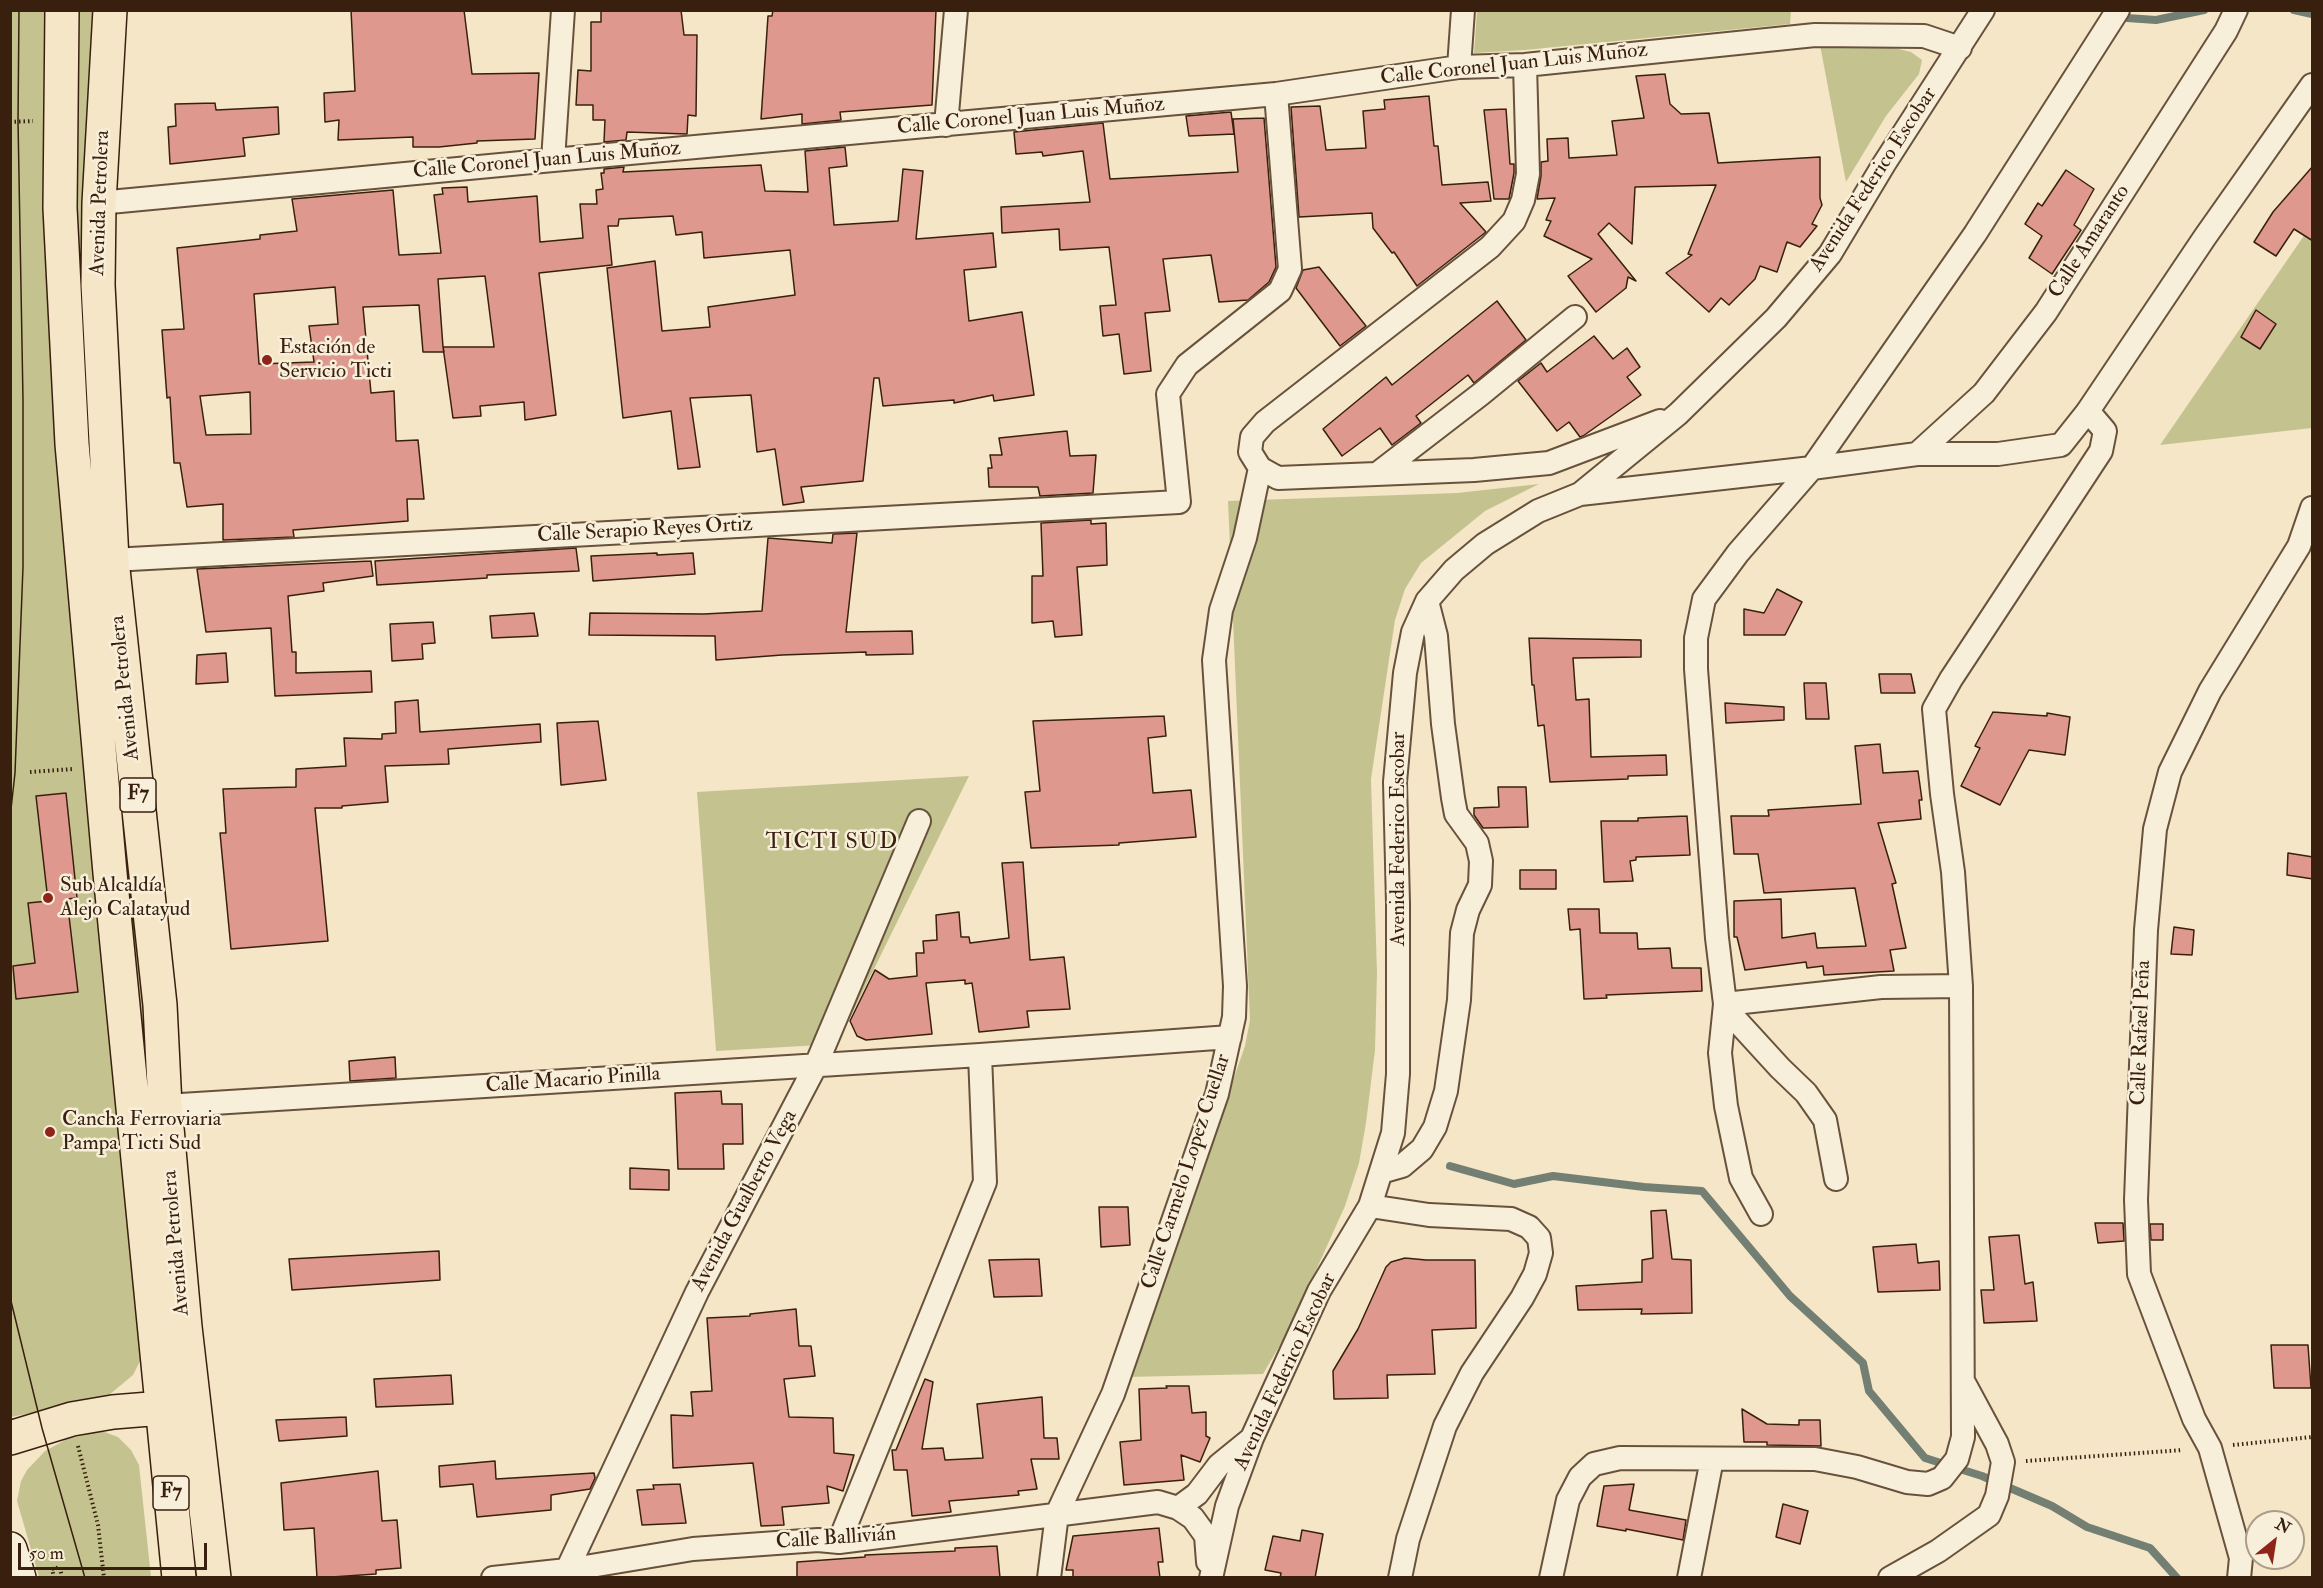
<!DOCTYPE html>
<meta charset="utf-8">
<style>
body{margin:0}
#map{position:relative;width:2323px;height:1588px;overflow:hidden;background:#f5e6c7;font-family:"IM FELL Double Pica",serif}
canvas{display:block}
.frame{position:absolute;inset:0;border:12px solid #39200e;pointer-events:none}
.north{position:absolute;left:2245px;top:1510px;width:60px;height:60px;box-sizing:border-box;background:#f8efdb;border:2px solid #ac9c89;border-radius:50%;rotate:30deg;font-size:16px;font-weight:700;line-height:24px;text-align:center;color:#39200e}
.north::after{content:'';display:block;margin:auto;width:21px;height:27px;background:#8f2418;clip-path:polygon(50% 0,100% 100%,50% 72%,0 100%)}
.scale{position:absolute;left:18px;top:1543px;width:189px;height:27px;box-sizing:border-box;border:3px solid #39200e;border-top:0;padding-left:8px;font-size:18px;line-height:21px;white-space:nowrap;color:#39200e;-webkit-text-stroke:4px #f8efdb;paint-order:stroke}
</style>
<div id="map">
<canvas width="2323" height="1588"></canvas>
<div class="frame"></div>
<div class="north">N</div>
<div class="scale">50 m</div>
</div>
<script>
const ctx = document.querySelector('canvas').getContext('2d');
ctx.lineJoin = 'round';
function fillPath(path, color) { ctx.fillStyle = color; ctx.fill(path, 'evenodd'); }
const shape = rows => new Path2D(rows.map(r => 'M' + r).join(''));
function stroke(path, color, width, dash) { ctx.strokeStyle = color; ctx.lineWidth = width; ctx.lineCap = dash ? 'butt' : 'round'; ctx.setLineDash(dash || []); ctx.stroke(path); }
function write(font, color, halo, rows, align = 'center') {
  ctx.font = font + ' "IM FELL Double Pica",serif'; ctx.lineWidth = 5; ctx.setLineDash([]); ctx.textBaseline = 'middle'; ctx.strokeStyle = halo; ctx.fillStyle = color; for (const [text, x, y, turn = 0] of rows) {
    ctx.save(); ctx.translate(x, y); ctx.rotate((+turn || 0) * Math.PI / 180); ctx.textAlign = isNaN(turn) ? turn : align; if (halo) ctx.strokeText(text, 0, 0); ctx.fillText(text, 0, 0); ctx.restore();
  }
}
fillPath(shape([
 [47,10,144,1345,140,1361,133,1375,109,1395,92,1401,11,1417,10,11],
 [77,11,95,11,93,82,201,1577,191,1577,89,506,74,227],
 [1477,11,1477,10,1791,11,1790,24,1525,50,1474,53],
 [1870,42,1911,52,1922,60,1919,74,1886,116,1846,182,1820,45],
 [2312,224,2312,428,2160,445],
 [1539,484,1485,511,1421,563,1405,589,1395,620,1371,779,1377,973,1375,1050,1366,1123,1359,1163,1345,1206,1290,1328,1263,1374,1125,1377,1232,1083,1245,1046,1250,1020,1228,501,1457,493],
 [969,776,837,1044,716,1051,697,792],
 [102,1431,118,1437,131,1450,139,1465,151,1577,39,1577,17,1501,21,1481,27,1470,45,1451,67,1439]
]), '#c4c390');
stroke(shape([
 [2294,10,2312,14],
 [2120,11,2127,18,2156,20,2204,10],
 [1450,1166,1514,1184,1553,1176,1644,1187,1702,1191,1790,1296,1863,1363,1869,1391,1925,1458,1982,1476,2052,1506,2087,1527,2150,1548,2177,1578]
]), '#747f73', 8);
const building = shape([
 [351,10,464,10,472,74,539,73,535,139,477,141,477,143,439,147,413,147,413,137,338,140,339,120,325,122,324,93,355,91,351,10],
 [601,10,681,10,684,35,697,35,696,116,688,115,687,134,627,132,626,140,604,142,605,120,593,120,593,105,576,105,578,70,591,71,591,22,601,22,601,10],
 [773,10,936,10,932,105,840,112,841,120,802,124,802,114,761,119,768,16,772,16,773,10],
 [1665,74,1670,104,1681,114,1709,113,1718,163,1820,157,1820,198,1822,205,1812,224,1817,226,1800,247,1787,242,1777,272,1760,266,1755,279,1729,305,1721,298,1709,312,1666,273,1692,255,1688,254,1716,185,1635,187,1632,244,1609,223,1598,234,1636,281,1628,277,1626,288,1596,312,1568,276,1592,259,1544,236,1551,221,1546,220,1555,198,1537,199,1541,176,1541,162,1548,161,1547,139,1568,138,1569,158,1617,155,1612,121,1644,118,1636,76,1665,74],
 [1429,96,1434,146,1438,146,1442,185,1488,182,1491,201,1460,203,1486,232,1417,286,1394,252,1392,253,1373,228,1372,213,1299,217,1291,107,1320,106,1326,150,1366,148,1363,111,1385,109,1384,100,1429,96],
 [215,103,216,110,278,107,279,134,243,138,245,156,170,164,168,127,176,126,175,104,215,103],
 [1506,109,1510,164,1514,164,1514,173,1509,199,1494,199,1484,110,1506,109],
 [1231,112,1234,134,1189,136,1186,116,1231,112],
 [1264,118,1276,267,1269,282,1248,300,1219,302,1211,255,1163,259,1170,311,1145,313,1151,371,1124,374,1119,334,1103,336,1100,306,1116,305,1109,247,1060,250,1059,229,1002,233,1001,207,1090,202,1083,151,1043,156,1042,152,1016,154,1014,132,1103,123,1110,179,1238,172,1233,119,1264,118],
 [845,147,847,166,829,168,834,225,898,221,903,169,923,171,916,239,993,233,996,267,964,270,969,321,1022,312,1034,395,994,401,993,395,954,403,954,400,883,406,879,378,874,378,863,481,801,487,804,502,783,505,775,449,757,452,751,395,690,398,700,467,678,469,671,411,623,418,607,268,655,261,662,331,710,327,708,307,795,295,790,250,704,258,702,232,676,235,673,216,619,219,618,226,608,226,612,265,539,273,556,415,525,420,524,402,480,406,481,416,453,418,443,347,444,352,423,352,419,305,363,307,371,393,394,391,396,441,418,440,424,499,407,499,408,521,293,530,294,537,223,540,223,504,187,507,180,463,174,463,170,397,167,398,162,330,184,329,177,248,260,239,260,235,297,231,292,199,393,190,399,255,441,253,434,195,443,194,442,188,467,187,468,202,537,196,540,242,583,238,580,204,597,204,596,190,603,189,601,173,604,173,604,169,624,167,623,172,761,165,765,191,808,192,805,151,845,147],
 [485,276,494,347,443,347,438,279,485,276],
 [335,287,338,324,309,326,314,362,259,364,254,294,335,287],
 [250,392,251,434,206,435,200,396,250,392],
 [2313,166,2313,241,2294,229,2276,256,2254,242,2273,212,2313,166],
 [2066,170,2094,189,2074,225,2081,230,2052,274,2029,258,2042,236,2025,224,2038,203,2042,206,2066,170],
 [1319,267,1366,326,1340,346,1296,288,1303,270,1319,267],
 [1497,301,1526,340,1474,383,1468,375,1416,416,1421,423,1392,445,1380,428,1342,456,1323,429,1386,377,1392,385,1497,301],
 [2256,310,2276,324,2260,349,2241,337,2256,310],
 [1594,336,1613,359,1627,348,1640,367,1627,377,1641,395,1583,436,1580,437,1569,422,1557,431,1518,381,1541,363,1547,372,1594,336],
 [1067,431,1070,456,1096,455,1093,493,1040,496,1038,487,989,487,988,468,992,468,990,455,1002,455,999,438,1067,431],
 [1091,520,1091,524,1106,523,1107,565,1077,567,1082,635,1055,637,1053,621,1032,623,1032,576,1043,576,1041,523,1091,520],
 [857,533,846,632,912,631,913,654,866,655,866,652,782,655,716,660,715,636,589,635,590,613,704,614,762,611,768,538,832,543,833,534,857,533],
 [576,548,579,571,487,575,487,578,377,585,375,561,576,548],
 [657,553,657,555,693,553,695,574,593,581,591,556,657,553],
 [371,561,373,576,323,583,324,591,288,596,292,652,296,652,296,673,371,671,372,692,275,696,271,628,206,632,197,569,371,561],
 [1777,589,1802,602,1785,635,1744,635,1744,609,1764,613,1777,589],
 [534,613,538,636,492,638,490,616,534,613],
 [433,622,435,643,422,644,423,659,392,661,390,624,433,622],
 [1529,638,1641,640,1641,657,1573,658,1576,700,1589,699,1591,757,1666,755,1667,775,1628,776,1628,779,1550,782,1544,725,1538,726,1534,685,1532,685,1529,638],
 [226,653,228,682,196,684,197,655,226,653],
 [1879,674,1911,674,1915,693,1881,693,1879,674],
 [1804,683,1826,683,1829,719,1806,719,1804,683],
 [418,700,420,732,540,724,541,742,448,749,449,764,385,766,388,802,342,806,342,808,315,808,328,941,231,949,220,833,226,833,223,789,296,787,296,769,346,766,344,738,382,739,382,734,396,733,395,702,418,700],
 [1725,703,1784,707,1784,720,1726,723,1725,703],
 [1993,712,2047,716,2047,713,2070,717,2065,755,2029,750,2000,805,1961,786,1980,748,1975,746,1993,712],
 [1164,716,1166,736,1148,738,1153,793,1191,790,1196,837,1119,843,1119,845,1031,848,1025,792,1040,791,1033,721,1164,716],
 [598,721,606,780,561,785,557,723,598,721],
 [1880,744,1883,773,1918,771,1922,800,1919,800,1921,819,1878,823,1896,883,1892,884,1906,948,1890,950,1894,971,1824,975,1823,966,1807,968,1806,962,1745,970,1737,937,1734,937,1734,901,1781,899,1782,938,1815,933,1817,948,1866,946,1855,888,1764,893,1758,854,1734,854,1731,816,1769,816,1768,810,1861,804,1855,746,1880,744],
 [1498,787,1526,787,1528,827,1483,828,1474,815,1474,808,1499,807,1498,787],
 [66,793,77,898,67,899,78,992,16,999,13,966,35,963,28,903,48,901,36,796,66,793],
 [1687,816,1690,855,1636,857,1636,860,1630,861,1633,881,1604,882,1601,821,1638,821,1638,818,1687,816],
 [2288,853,2313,857,2313,879,2287,875,2288,853],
 [1023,862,1030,960,1064,957,1070,1009,1027,1011,1029,1027,979,1032,972,983,965,984,965,980,926,983,932,1034,866,1040,857,1036,850,1021,875,970,889,979,917,976,916,953,924,953,923,941,937,940,936,915,959,912,961,937,969,937,970,943,1009,938,1002,863,1023,862],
 [1520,870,1556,870,1556,889,1520,889,1520,870],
 [1568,909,1599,909,1600,933,1637,933,1638,949,1670,948,1672,968,1701,968,1702,991,1606,995,1607,998,1584,999,1580,929,1570,930,1568,909],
 [2174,927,2194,930,2192,955,2171,954,2174,927],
 [395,1057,396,1078,350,1081,349,1061,395,1057],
 [721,1091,722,1104,742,1104,743,1144,723,1144,724,1169,678,1169,675,1093,721,1091],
 [630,1168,669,1170,669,1190,630,1189,630,1168],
 [1099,1207,1128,1207,1130,1245,1101,1247,1099,1207],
 [1666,1210,1672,1259,1691,1260,1692,1313,1641,1314,1642,1309,1578,1310,1576,1286,1642,1282,1642,1260,1653,1258,1651,1211,1666,1210],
 [2095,1223,2123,1223,2124,1241,2098,1243,2095,1223],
 [2150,1224,2163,1224,2163,1240,2151,1240,2150,1224],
 [2019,1235,2025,1284,2033,1282,2037,1321,1984,1323,1981,1290,1994,1290,1989,1237,2019,1235],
 [1916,1244,1918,1263,1939,1261,1940,1290,1878,1292,1873,1247,1916,1244],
 [439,1251,440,1280,292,1290,289,1259,439,1251],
 [1405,1258,1426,1260,1475,1260,1476,1328,1432,1330,1435,1374,1387,1375,1388,1398,1334,1399,1333,1371,1358,1329,1386,1267,1391,1262,1405,1258],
 [1039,1259,1042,1296,994,1297,989,1260,1039,1259],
 [796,1309,799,1346,811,1346,815,1376,784,1379,789,1417,833,1418,834,1453,854,1455,843,1491,827,1486,829,1503,782,1507,784,1525,761,1526,753,1463,673,1468,671,1415,693,1416,691,1392,712,1391,707,1318,750,1316,750,1314,796,1309],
 [2271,1345,2308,1345,2311,1388,2274,1388,2271,1345],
 [451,1375,453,1404,376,1407,374,1379,451,1375],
 [925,1379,933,1382,922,1449,943,1448,945,1460,983,1458,977,1404,1042,1397,1044,1438,1057,1438,1059,1459,1031,1459,1037,1489,1018,1491,1019,1495,949,1501,951,1512,912,1516,907,1470,894,1470,892,1450,896,1450,925,1379],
 [1166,1386,1189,1386,1192,1413,1206,1412,1206,1436,1210,1438,1200,1462,1181,1455,1184,1480,1124,1485,1120,1442,1141,1440,1139,1389,1167,1388,1166,1386],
 [1742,1409,1767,1424,1799,1425,1799,1420,1820,1420,1821,1446,1767,1445,1767,1442,1744,1442,1742,1409],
 [346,1417,347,1436,279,1441,276,1420,346,1417],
 [495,1461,496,1479,594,1473,595,1478,590,1489,551,1495,551,1510,477,1517,473,1484,440,1487,439,1466,495,1461],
 [378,1471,382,1521,397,1520,401,1568,376,1570,376,1574,317,1578,314,1528,284,1530,281,1483,378,1471],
 [680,1484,686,1523,642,1525,637,1490,654,1489,653,1485,680,1484],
 [1634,1484,1629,1510,1686,1520,1683,1540,1626,1529,1626,1531,1597,1526,1604,1486,1634,1484],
 [1783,1504,1808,1511,1800,1544,1776,1537,1783,1504],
 [1159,1528,1163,1562,1158,1562,1160,1578,1073,1578,1073,1570,1066,1570,1073,1536,1159,1528],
 [1302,1530,1323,1534,1315,1578,1280,1578,1281,1573,1265,1570,1273,1536,1300,1541,1302,1530],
 [997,1546,1000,1578,797,1578,797,1562,865,1557,865,1555,955,1551,955,1548,997,1546]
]);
fillPath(building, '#de988d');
stroke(building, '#39200e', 1.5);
const street = shape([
 [1525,65,1528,174,1523,200,1514,221,1490,247,1265,422,1252,437,1250,452,1260,468,1278,478,1474,470,1549,463,1660,421],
 [1459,67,1463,10],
 [946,125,956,10],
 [553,160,563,10],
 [99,203,553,160,1276,94,1459,67,1525,65,1815,35,1924,36,1960,48],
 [1917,454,1984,393,2046,312,2226,31,2236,10],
 [1377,474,1481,394,1575,317],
 [1580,494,1812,468,1917,454,1998,454,2061,445,2088,411,2205,237,2312,85],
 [112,560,1179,502,1168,394,1187,365,1280,291,1290,269,1276,94],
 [1725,1004,1881,987,1961,986],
 [1725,1004,1737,1021,1780,1068,1806,1093,1825,1120,1836,1179],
 [165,1106,980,1055,1230,1037],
 [1381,1172,1402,1166,1422,1149,1435,1127,1446,1091,1459,1000,1462,933,1468,910,1480,885,1481,861,1477,843,1456,814,1453,798,1443,724,1436,636,1427,601],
 [1370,1206,1429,1215,1511,1219,1529,1227,1539,1238,1541,1253,1535,1274,1522,1298,1472,1373,1445,1426,1408,1539,1400,1578],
 [1761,1214,1741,1178,1726,1106,1720,1053,1725,1004,1717,938,1696,669,1696,638,1704,599,1738,553,1812,468,1975,234,2118,10],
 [1178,1508,1197,1494,1219,1465,1251,1439],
 [839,1542,985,1182,980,1055],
 [493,1578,567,1570,693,1549,818,1540,839,1542,1158,1502,1178,1508,1193,1518,1206,1536,1208,1562],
 [568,1578,567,1570,697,1292,816,1065,919,821],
 [1049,1578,1057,1514,1113,1394,1217,1094,1234,1017,1235,986,1214,660,1221,610,1245,538,1260,468],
 [1211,1578,1227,1506,1252,1438,1319,1291,1370,1206,1393,1133,1398,1074,1398,904,1395,782,1405,673,1413,632,1427,601,1454,570,1485,544,1538,511,1580,494,1678,414,1776,318,1830,254,1884,164,1983,10],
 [1551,1578,1568,1500,1580,1477,1594,1464,1620,1458,1815,1459,1857,1467,1907,1482,1928,1484,1942,1478,1957,1459,1963,1437,1961,986,1953,872,1942,794,1934,709,1951,679,2101,451,2105,431,2088,411],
 [1689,1578,1712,1459],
 [1890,1578,1938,1551,1989,1515,1997,1496,2003,1462,1997,1444,1963,1381],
 [2239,1578,2241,1558,2210,1448,2194,1419,2139,1274,2136,1200,2146,930,2155,829,2170,772,2210,691,2299,546,2312,508]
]);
const secondary = shape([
 [10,1549,19,1578]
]);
const highway = shape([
 [62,10,60,208,72,444,110,873,179,1578],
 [110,10,99,203,98,285,112,560,160,1005,165,1106,185,1327,214,1578],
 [10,1438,72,1419,113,1412,162,1408]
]);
stroke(street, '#68523c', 26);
stroke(secondary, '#39200e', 36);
stroke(highway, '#39200e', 36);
stroke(shape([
 [10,122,33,121],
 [30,772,73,769],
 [2233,1445,2312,1437],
 [78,1446,98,1525,104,1578],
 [2026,1461,2183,1450],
 [54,1578,52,1569,60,1567,62,1578]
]), '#39200e', 4, [1.5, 3]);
stroke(street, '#f8efdb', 22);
stroke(secondary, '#f8efdb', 33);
stroke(highway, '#f5e6c7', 33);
stroke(shape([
 [10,818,15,773,23,567,23,400,18,121,19,10],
 [10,1297,42,1428,85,1578]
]), '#39200e', 1.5);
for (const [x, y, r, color] of [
 [267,360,6,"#8f2418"],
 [48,898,6,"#8f2418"],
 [50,1132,6,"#8f2418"]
]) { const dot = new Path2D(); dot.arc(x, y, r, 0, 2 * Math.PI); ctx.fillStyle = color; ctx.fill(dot); stroke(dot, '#f8efdb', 2); }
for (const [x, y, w] of [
 [138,795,36],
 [171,1493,36]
]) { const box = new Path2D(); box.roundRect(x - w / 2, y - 17, w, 34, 4.5); ctx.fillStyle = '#f8efdb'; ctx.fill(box); stroke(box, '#39200e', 1.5); }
write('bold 20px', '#39200e', null, [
 ["F7",138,795],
 ["F7",171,1493]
]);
write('21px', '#39200e', '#f8efdb', [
 ["Calle Coronel Juan Luis Muñoz",1514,65,-6],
 ["Calle Coronel Juan Luis Muñoz",1031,117,-5],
 ["Calle Coronel Juan Luis Muñoz",547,161,-5],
 ["Avenida Federico Escobar",1874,180,-57],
 ["Avenida Petrolera",101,203,-88],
 ["Calle Amaranto",2090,242,-57],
 ["Calle Serapio Reyes Ortiz",645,531,-3],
 ["Avenida Petrolera",126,688,-96],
 ["Avenida Federico Escobar",1399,839,-90],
 ["Calle Rafael Peña",2142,1033,-88],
 ["Calle Macario Pinilla",573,1081,-4],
 ["Calle Carmelo Lopez Cuellar",1187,1172,-72],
 ["Avenida Gualberto Vega",745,1201,-62],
 ["Avenida Petrolera",177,1243,-95],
 ["Avenida Federico Escobar",1286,1372,-65],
 ["Calle Ballivián",836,1539,-4]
]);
write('21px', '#39200e', '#f8efdb', [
 ["Estación de",279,348],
 ["Servicio Ticti",279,372],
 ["Sub Alcaldía",60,886],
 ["Alejo Calatayud",60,910],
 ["Cancha Ferroviaria",62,1120],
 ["Pampa Ticti Sud",62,1144]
], 'left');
ctx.letterSpacing = '1.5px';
write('22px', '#39200e', '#f8efdb', [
 ["TICTI SUD",832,843]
]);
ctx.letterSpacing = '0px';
</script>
